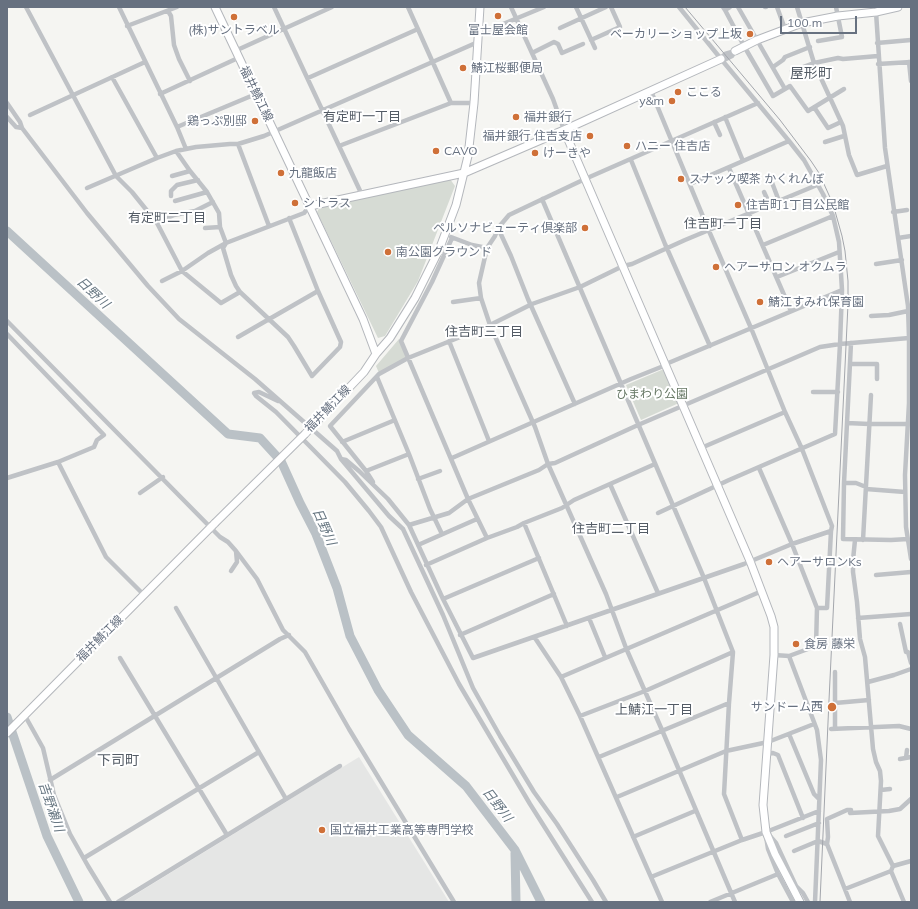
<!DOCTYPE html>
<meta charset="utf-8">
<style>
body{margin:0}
#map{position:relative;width:918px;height:909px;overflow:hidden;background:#f5f5f2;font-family:Mulish,sans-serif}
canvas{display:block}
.frame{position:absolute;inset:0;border:8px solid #677180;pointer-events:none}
.scale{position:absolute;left:780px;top:16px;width:77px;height:18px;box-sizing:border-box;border:2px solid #677180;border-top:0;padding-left:5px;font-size:12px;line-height:14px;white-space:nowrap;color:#677180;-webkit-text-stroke:3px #fff;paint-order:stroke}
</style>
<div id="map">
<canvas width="918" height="909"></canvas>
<div class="frame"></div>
<div class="scale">100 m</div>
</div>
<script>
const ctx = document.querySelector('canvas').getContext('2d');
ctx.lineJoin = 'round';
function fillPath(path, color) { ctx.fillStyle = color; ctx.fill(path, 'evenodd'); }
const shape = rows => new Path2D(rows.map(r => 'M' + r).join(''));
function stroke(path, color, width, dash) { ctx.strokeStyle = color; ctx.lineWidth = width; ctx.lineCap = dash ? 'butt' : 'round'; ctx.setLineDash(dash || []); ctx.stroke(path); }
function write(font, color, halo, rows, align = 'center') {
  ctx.font = font + ' Mulish,"Noto Sans JP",sans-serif'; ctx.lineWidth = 4; ctx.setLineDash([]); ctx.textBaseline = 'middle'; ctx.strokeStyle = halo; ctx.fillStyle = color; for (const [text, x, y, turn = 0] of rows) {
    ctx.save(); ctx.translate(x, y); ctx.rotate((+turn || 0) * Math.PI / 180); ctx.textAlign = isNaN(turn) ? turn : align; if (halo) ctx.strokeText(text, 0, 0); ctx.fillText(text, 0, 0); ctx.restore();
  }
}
fillPath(shape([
 [359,757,449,902,123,902]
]), '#e5e6e5');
fillPath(shape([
 [450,179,455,186,418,281,385,336,378,338,317,212,321,205],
 [399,339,407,357,379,373,376,366],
 [664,369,679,403,641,420,626,385]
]), '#d6dbd4');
stroke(shape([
 [7,231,228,434,260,438,281,461,300,503,316,534,337,588,350,636,378,690,408,735,466,786,515,850,541,902],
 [7,717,47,836,79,902],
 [515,853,516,902]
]), '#bac1c6', 9);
const secondary = shape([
 [215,7,363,319,376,354],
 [735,51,757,40,802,23,838,16,876,12,898,7],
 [564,130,750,561,771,616,774,627,774,655,763,805,766,832,775,854,800,902],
 [310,206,464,173,564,130,721,59],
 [305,434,364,372,376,354,390,338,415,298,439,250,456,205,468,156,474,103,480,7],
 [7,733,215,523]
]);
stroke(secondary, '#b4b7bc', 9);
stroke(shape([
 [26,7,116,176,132,192,157,223,182,271,221,303,240,292],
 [119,7,177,127,186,149],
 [274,7,362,195],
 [408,7,451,103,474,103],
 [511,7,553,99,564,130],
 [576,7,595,48],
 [723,7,725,10,730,7],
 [738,7,785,89,790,86,808,111,844,89],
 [765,7,766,7],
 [777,7,785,29],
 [797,7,814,63,843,126,849,155,857,175,887,166],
 [725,10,744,46,773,96,785,89],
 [168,11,171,16,174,45,179,59,190,81],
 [876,12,885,148,908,306,909,338,909,403,905,475,906,527,911,559],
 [127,26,177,7],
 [560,28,606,7],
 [479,34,544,7],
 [591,40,620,27,611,7],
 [818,41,842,37,836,7],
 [877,43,911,40],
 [235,51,332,7],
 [532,53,554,42,558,44,562,53,583,44],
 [721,59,726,59,732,56,735,51],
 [721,59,725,54,735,51],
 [909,62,911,81],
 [878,64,911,62],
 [773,67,783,60,785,57,810,47],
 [792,71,814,63,838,58,843,59,878,56],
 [112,77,157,158],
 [308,78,418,29],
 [160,94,238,58],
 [7,103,20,122,22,128,87,213,148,286,179,319,255,379,337,451,341,459,389,516,403,529,443,615,473,688,500,736,534,792,557,824,593,880,606,902],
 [814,107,828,128,841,122],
 [30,115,145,62],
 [7,117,16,127,22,128],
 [725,117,743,161],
 [714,122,720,135],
 [177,127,256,94],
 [825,142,844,136],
 [238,144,269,226],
 [339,146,451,103],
 [176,151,190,171,207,192,219,213,220,227,226,243],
 [631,160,665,244,710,346],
 [729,168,791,311],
 [172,176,190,171],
 [771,180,779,201],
 [690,184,789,141],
 [87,188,157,158,176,151,196,147,230,144,238,144,264,136,478,42],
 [764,192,770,205],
 [171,196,171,191,177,185,198,180],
 [542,199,704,578,733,652,729,703,724,794,742,840],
 [175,201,207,192],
 [893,212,907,210],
 [157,223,174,215,195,211,213,202],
 [205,228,220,227],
 [498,228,511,256,528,299,575,404],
 [451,237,472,245,487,248],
 [452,238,432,282,401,341,468,499,487,538],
 [898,238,911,236],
 [226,243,223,248,231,275,236,286,240,292,288,337,294,346,312,376,340,347,341,342,318,291,289,218],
 [763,245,833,216],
 [876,264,902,260],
 [777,277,839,252],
 [162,281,182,271,208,253,226,243,304,213,310,206],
 [453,302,481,298],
 [871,316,889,315,908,311],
 [7,321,220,537,228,542,236,551,257,579,283,630,305,652,349,729,454,902],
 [7,334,104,435,97,440,94,447,58,462,7,478],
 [238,337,318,291],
 [449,341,489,441],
 [851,343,844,483,843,539,891,540,908,539],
 [850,364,877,364,877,379],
 [377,377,409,454,430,509,442,534],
 [813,392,838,392],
 [278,401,259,392,254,393,256,396,276,412,345,482,369,511,381,527,411,592,459,684,530,804,592,902],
 [847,423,869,424,911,424],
 [342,442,395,420],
 [701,448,785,412],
 [452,458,631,379,661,367,666,364,842,290],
 [341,459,346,460,359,471,388,499,409,525,443,599,473,658,744,564,792,544,831,531,832,526,802,449,785,412,751,328,709,231,651,91],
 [58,462,106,557,144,595],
 [759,468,792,544,817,608,816,646,789,656,817,730,821,760,815,902],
 [366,471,409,454],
 [418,479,440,471],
 [373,482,366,471,330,426,379,374,408,358,490,325,532,304,580,287,623,266,632,264,685,240,817,185],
 [844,483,856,483,866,487],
 [610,484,658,593],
 [866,489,905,492],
 [140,493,163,477],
 [658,513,729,480,835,434,840,344,842,290,839,242,833,216,823,194,804,160,789,141,721,59,679,7],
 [524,523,567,626],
 [409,525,449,513,468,499,539,470,548,464,555,463,638,425,820,347,840,344,909,338],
 [855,540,853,560,853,572,857,602,860,639,865,657,873,749,876,762,880,771,881,781,878,836,893,866],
 [863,540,871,395],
 [418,545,477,519],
 [426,565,487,538,517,527,524,523,562,508,574,500,655,464],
 [231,571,237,562,236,551],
 [876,575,911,572],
 [443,599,539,558],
 [176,608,286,799],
 [817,608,827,608,831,531],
 [589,618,605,657],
 [858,618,911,614],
 [900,624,906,652,908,652,911,663],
 [460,635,554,594],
 [535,638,561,677,580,716,662,902],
 [774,655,789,656],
 [120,658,227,835],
 [835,672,835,729],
 [561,677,762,591],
 [868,682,894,675,911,669],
 [835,703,869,700],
 [24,714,43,748,54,795,70,834,88,866,110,902],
 [580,716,645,691,733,652],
 [831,729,899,726,911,729],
 [789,734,814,794,819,799],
 [767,754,773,753,778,755,803,818],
 [599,757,729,703],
 [906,758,907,750],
 [900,759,911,757],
 [50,780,280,639,289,635],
 [881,790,890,789],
 [617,797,726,751,768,742,814,724],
 [766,836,768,849,778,874,793,902],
 [770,836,776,843,796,886,803,893,808,902],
 [786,836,819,823],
 [633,837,695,811],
 [827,844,828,837,827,819,847,810,851,810,850,813,889,811,900,809,911,799],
 [794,851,818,841,827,844,850,902],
 [84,858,259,752],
 [891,871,904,902],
 [651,877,742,840,766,832,819,811],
 [845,889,891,871,893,866,911,861],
 [118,902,340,766],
 [710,902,778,874],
 [735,902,662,730,626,648,606,594,548,464,535,427,490,325,481,298,479,283,487,248,495,236,498,228,509,215,585,179,758,103]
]), '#bfc2c6', 4.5);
stroke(secondary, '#fff', 7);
stroke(shape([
 [685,7,780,120,811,161,819,173,833,204,842,236,845,251,848,281,848,304,829,700,820,902]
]), '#a3a6ac', 1);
const secondaryBridge = shape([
 [215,523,305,434]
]);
stroke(secondaryBridge, '#b4b7bc', 9, []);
stroke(secondaryBridge, '#fff', 7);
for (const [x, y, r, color] of [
 [498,16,4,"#cf7038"],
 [234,17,4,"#cf7038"],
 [750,34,4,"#cf7038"],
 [463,68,4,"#cf7038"],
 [678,92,4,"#cf7038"],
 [672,101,4,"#cf7038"],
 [516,117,4,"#cf7038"],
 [255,121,4,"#cf7038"],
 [590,136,4,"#cf7038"],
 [627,146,4,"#cf7038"],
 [436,151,4,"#cf7038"],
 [535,153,4,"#cf7038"],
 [281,173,4,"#cf7038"],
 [681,179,4,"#cf7038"],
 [295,203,4,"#cf7038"],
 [738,205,4,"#cf7038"],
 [585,228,4,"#cf7038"],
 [388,252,4,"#cf7038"],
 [716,267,4,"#cf7038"],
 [760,302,4,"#cf7038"],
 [769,562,4,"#cf7038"],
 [796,644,4,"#cf7038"],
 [832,707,5,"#cf7038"],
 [322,830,4,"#cf7038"]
]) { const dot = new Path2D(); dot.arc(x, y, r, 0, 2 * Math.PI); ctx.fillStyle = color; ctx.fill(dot); stroke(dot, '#fff', 1.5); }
write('12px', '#677180', '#fff', [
 ["(株)サントラベル",234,30,"center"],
 ["富士屋会館",498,30,"center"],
 ["ベーカリーショップ上坂",742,34,"right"],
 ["鯖江桜郵便局",471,68],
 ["ここる",686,92],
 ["y&m",664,101,"right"],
 ["福井銀行",524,117],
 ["鶏っぷ別邸",247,121,"right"],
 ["福井銀行 住吉支店",582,136,"right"],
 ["ハニー 住吉店",635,146],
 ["CAVO",444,151],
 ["けーきや",543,153],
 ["九龍飯店",289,173],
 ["スナック喫茶 かくれんぼ",689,179],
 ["シトラス",303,203],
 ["住吉町1丁目公民館",746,205],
 ["ペルソナビューティ倶楽部",577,228,"right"],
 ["南公園グラウンド",396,252],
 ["ヘアーサロン オクムラ",724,267],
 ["鯖江すみれ保育園",768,302],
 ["ヘアーサロンKs",777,562],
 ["食房 藤栄",804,644],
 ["サンドーム西",823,707,"right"],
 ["国立福井工業高等専門学校",330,830]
], 'left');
write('12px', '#677180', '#fff', [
 ["福井鯖江線",256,94,64],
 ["福井鯖江線",328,409,-46],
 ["福井鯖江線",100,639,-45]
]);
write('12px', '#677865', '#fff', [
 ["ひまわり公園",652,394]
]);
write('13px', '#545c66', '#fff', [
 ["有定町一丁目",362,117],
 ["有定町二丁目",167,218],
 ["住吉町一丁目",723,224],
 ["住吉町三丁目",484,332],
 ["住吉町二丁目",611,529],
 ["上鯖江一丁目",654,710]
]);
write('italic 13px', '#697883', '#fff', [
 ["日野川",93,293,43],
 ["日野川",324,527,66],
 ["日野川",497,805,52],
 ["吉野瀬川",51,807,71]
]);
write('14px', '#545c66', '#fff', [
 ["屋形町",811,74],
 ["下司町",118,761]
]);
</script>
